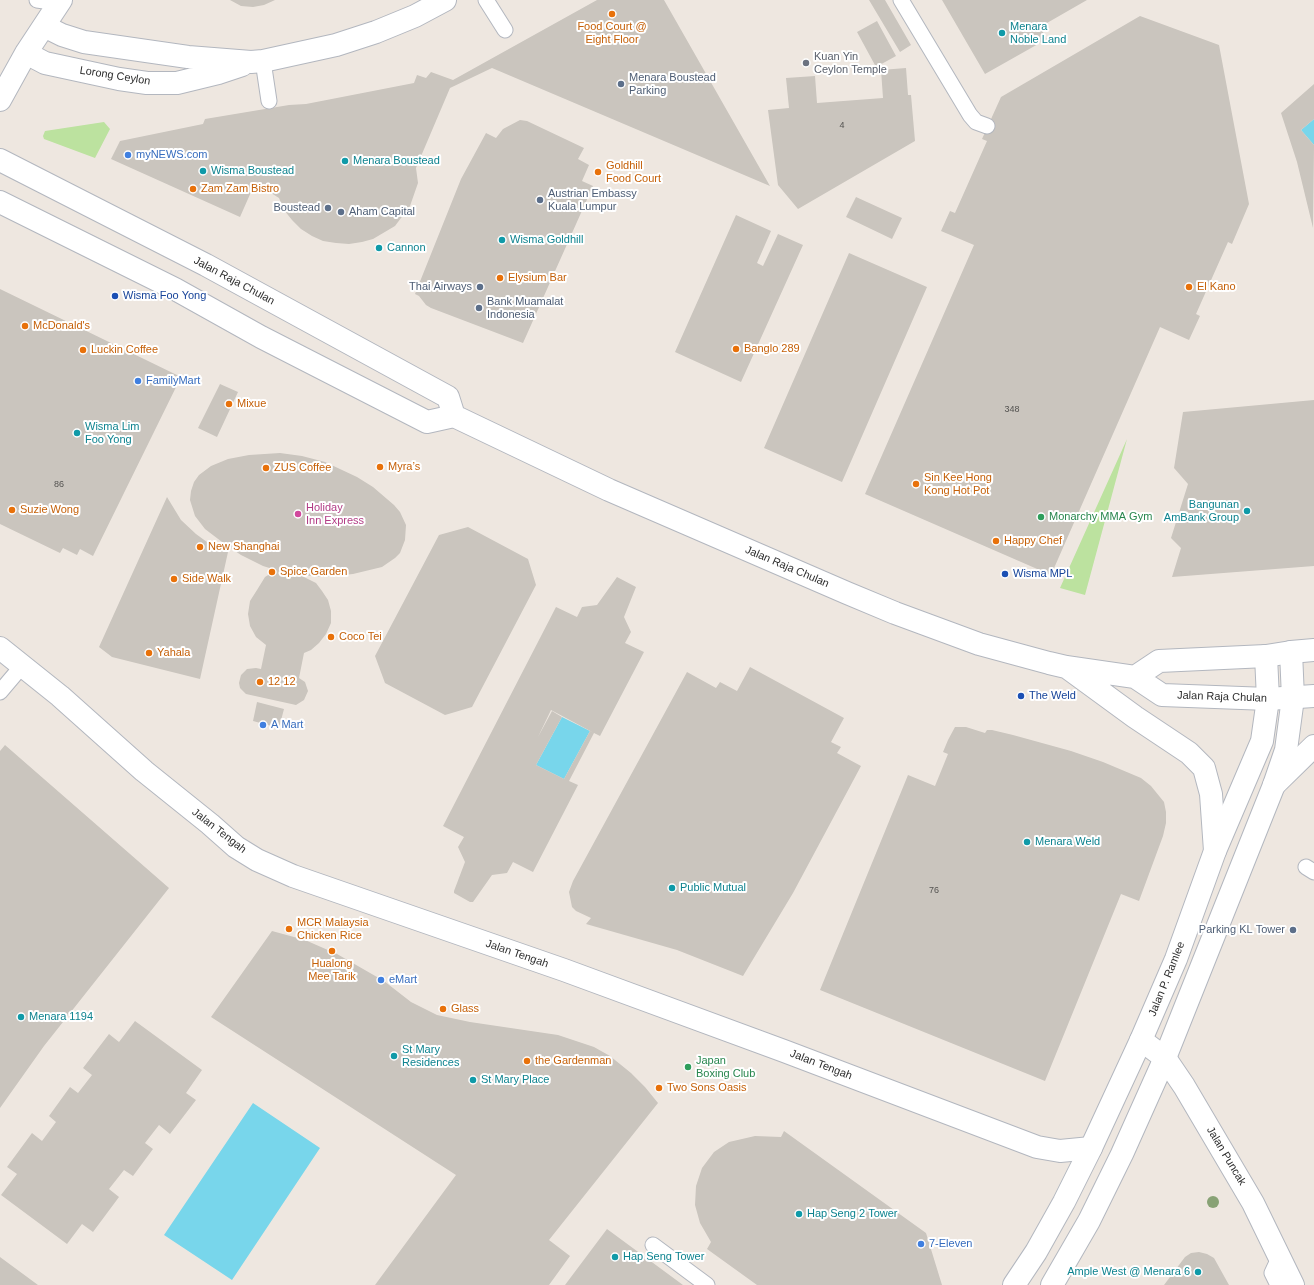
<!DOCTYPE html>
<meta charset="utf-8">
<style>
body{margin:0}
canvas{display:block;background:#eee7e0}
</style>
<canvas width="1314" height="1285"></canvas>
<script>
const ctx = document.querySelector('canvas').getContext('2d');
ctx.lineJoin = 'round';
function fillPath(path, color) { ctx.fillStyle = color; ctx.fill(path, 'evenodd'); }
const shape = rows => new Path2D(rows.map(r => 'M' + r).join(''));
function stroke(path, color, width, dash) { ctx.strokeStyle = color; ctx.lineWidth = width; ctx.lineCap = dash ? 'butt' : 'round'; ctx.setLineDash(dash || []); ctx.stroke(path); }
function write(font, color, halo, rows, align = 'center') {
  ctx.font = font + ' Helvetica,sans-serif'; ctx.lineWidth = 4; ctx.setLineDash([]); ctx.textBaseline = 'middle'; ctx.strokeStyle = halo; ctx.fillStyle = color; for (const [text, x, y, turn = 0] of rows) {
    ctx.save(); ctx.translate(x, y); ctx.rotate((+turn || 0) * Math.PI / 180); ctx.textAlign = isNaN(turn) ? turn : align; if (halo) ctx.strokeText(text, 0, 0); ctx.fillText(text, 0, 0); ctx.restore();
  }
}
fillPath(shape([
 [104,122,110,129,95,158,44,139,43,136,45,131],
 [1127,439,1085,595,1060,588]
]), '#bce29f');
fillPath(shape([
 [1314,119,1314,145,1301,130],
 [562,717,590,731,564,779,536,765],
 [253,1103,320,1148,232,1280,164,1235]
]), '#78d6eb');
fillPath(shape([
 [230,0,275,0,264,5,253,7,241,6],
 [597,0,664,0,770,186,492,68,450,88,416,168,418,183,410,206,395,226,373,239,362,242,349,244,336,243,323,241,312,236,301,229,292,220,284,210,279,198,255,183,240,217,111,159,120,141,203,124,205,119,289,105,306,104,414,83,417,75,426,78,431,72,453,80],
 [869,0,885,0,911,45,900,52],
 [942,0,1087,0,1040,27,1047,39,985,74],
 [1140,16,1219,45,1249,204,1232,244,1228,242,1196,314,1200,316,1189,340,1160,327,1051,575,865,494,974,245,941,231,950,211,955,213,987,141,982,139,1001,97],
 [877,21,896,56,876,67,857,32],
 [906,68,908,95,911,95,915,141,798,209,778,185,768,110,789,108,786,78,815,76,817,103,883,98,881,70],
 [1314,84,1314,119,1301,130,1314,145,1313,228,1297,162,1281,113],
 [520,120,527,121,584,148,578,159,589,165,582,181,593,186,523,343,431,308,426,305,419,296,415,294,461,179,486,133,496,138,503,129],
 [856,197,902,218,892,239,846,217],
 [736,215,771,231,757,263,763,266,778,234,803,245,741,382,675,352],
 [849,253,927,287,842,482,764,448],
 [0,289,181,377,93,556,80,549,77,555,63,548,60,553,0,524],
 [220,384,238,392,217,437,198,428],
 [1314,400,1314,566,1172,577,1181,548,1171,538,1188,484,1174,468,1183,412],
 [280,453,302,456,325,462,357,477,373,487,394,505,400,512,406,525,405,540,400,553,395,558,382,567,353,574,334,576,324,577,300,575,316,583,322,591,328,600,331,611,331,623,326,634,319,643,311,650,304,653,299,678,305,682,308,691,304,700,296,705,246,694,240,688,239,683,241,675,247,669,256,668,261,669,266,645,256,637,250,626,248,614,250,601,257,590,265,577,276,570,263,566,241,555,226,545,205,529,195,516,190,500,191,491,194,482,199,475,211,466,228,459,249,455],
 [167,497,181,520,196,534,211,545,228,552,200,679,112,657,99,647],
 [468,527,528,559,536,585,472,707,445,715,385,683,375,656,439,535],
 [617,577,636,587,624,617,631,632,625,643,644,652,600,736,594,733,569,781,578,785,533,872,513,862,507,873,492,875,473,902,470,902,454,893,454,891,465,862,458,847,464,837,443,826,556,607,577,617,582,607,597,605],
 [551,710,594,733,590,731,564,779,536,765,562,717,552,711,538,737],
 [750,667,844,718,831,742,841,747,837,753,861,766,793,893,743,976,677,950,586,924,591,918,576,911,572,907,569,892,573,881,687,672,716,688,720,682,737,691],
 [257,702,284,709,279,728,253,721],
 [955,727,966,727,985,733,987,730,992,730,1013,735,1071,751,1103,762,1141,778,1151,786,1164,802,1166,812,1166,823,1163,836,1139,901,1121,894,1045,1081,820,990,908,775,935,786,948,754,943,752,948,740],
 [5,745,169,888,44,1046,0,1108,0,751],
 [272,931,305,940,337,954,384,981,411,1002,437,1015,470,1022,558,1035,594,1047,610,1056,631,1073,645,1087,658,1103,549,1240,570,1256,549,1285,375,1285,456,1175,211,1017],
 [135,1021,202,1070,186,1093,196,1100,170,1134,159,1125,145,1143,153,1149,133,1176,124,1170,109,1189,119,1197,93,1232,82,1224,67,1244,1,1195,17,1174,7,1167,32,1133,42,1141,56,1122,49,1116,70,1087,78,1093,92,1075,83,1068,109,1034,119,1042],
 [784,1131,926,1233,942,1285,757,1285,707,1249,711,1242,700,1223,695,1205,696,1186,702,1168,714,1152,729,1142,755,1136,781,1137],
 [607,1229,683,1285,565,1285],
 [1199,1252,1207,1254,1214,1258,1229,1285,1164,1285,1185,1257,1191,1253],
 [0,1257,38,1285,0,1285]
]), '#cac5be');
const service = shape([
 [37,0,59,3],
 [486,0,505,30],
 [901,0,970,115,976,122,987,126],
 [263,61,269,101],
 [0,692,22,666],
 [1306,867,1314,872],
 [653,1245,707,1285],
 [1278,1285,1272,1273,1279,1258]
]);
const minor = shape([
 [44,26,62,35,84,42,188,57,251,62,263,61,336,45,376,32,415,16,445,0],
 [26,53,45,63,119,79,147,83,177,83,218,73,242,65],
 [0,100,26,53,61,0],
 [0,648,60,696,144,771,210,824,236,847,257,860,293,876,564,970,784,1051,1037,1147,1060,1151,1091,1148],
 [1141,1040,1165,1058,1184,1086,1253,1203,1293,1285]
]);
const tertiary = shape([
 [1014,1285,1036,1252,1064,1202,1091,1148,1141,1040,1176,959,1215,851,1262,741,1268,699,1266,656],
 [1052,1285,1089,1221,1122,1154,1165,1058,1274,785,1286,750,1293,698,1291,652]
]);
const secondary = shape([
 [0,160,206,265,448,397,454,416],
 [0,202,175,289,261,337,427,422,454,416,609,490,847,593,895,613,979,644,1049,663,1066,667,1135,677,1162,695,1268,699,1314,696],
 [1068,668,1135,717,1189,753,1204,768,1211,794,1215,851],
 [1135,677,1159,661,1266,656,1291,652,1314,650],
 [1274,785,1314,746]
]);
stroke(service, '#b3b7bf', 17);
stroke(minor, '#b3b7bf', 24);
stroke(tertiary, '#b3b7bf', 24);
stroke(secondary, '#b3b7bf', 24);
stroke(service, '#fff', 15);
stroke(minor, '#fff', 22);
stroke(tertiary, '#fff', 22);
stroke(secondary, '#fff', 22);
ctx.fillStyle = '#88a275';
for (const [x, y] of [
 [1213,1202]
]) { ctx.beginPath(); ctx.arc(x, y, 6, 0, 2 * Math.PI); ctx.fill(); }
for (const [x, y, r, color] of [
 [612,14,4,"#e8710a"],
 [1002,33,4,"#0f9aa8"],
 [806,63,4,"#6b7280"],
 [621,84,4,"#5c6f8a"],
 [128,155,4,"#3f7fe0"],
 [345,161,4,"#0f9aa8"],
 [203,171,4,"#0f9aa8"],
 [598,172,4,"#e8710a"],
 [193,189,4,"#e8710a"],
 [540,200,4,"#5c6f8a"],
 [328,208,4,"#5c6f8a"],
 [341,212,4,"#5c6f8a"],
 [502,240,4,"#0f9aa8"],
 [379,248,4,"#0f9aa8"],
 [500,278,4,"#e8710a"],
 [480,287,4,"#5c6f8a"],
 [1189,287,4,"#e8710a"],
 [115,296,4,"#1a4fb4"],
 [479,308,4,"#5c6f8a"],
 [25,326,4,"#e8710a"],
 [736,349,4,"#e8710a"],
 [83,350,4,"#e8710a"],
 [138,381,4,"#3f7fe0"],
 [229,404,4,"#e8710a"],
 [77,433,4,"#0f9aa8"],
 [380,467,4,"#e8710a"],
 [266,468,4,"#e8710a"],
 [916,484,4,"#e8710a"],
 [12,510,4,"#e8710a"],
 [1247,511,4,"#0f9aa8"],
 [298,514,4,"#d1479c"],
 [1041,517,4,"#2e9e5b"],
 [996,541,4,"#e8710a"],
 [200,547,4,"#e8710a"],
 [272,572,4,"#e8710a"],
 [1005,574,4,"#1a4fb4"],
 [174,579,4,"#e8710a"],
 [331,637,4,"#e8710a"],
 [149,653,4,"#e8710a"],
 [260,682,4,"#e8710a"],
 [1021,696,4,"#1a4fb4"],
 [263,725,4,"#3f7fe0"],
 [1027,842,4,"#0f9aa8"],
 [672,888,4,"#0f9aa8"],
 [289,929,4,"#e8710a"],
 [1293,930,4,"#5c6f8a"],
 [332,951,4,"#e8710a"],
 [381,980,4,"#3f7fe0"],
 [443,1009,4,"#e8710a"],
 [21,1017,4,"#0f9aa8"],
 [394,1056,4,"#0f9aa8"],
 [527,1061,4,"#e8710a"],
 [688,1067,4,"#2e9e5b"],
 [473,1080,4,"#0f9aa8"],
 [659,1088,4,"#e8710a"],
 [799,1214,4,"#0f9aa8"],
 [921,1244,4,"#3f7fe0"],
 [615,1257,4,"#0f9aa8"],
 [1198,1272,4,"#0f9aa8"]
]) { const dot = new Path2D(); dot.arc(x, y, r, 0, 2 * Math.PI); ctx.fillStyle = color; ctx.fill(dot); stroke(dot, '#fff', 1.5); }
write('9px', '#545351', null, [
 ["4",842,126],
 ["348",1012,410],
 ["86",59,485],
 ["76",934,891]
]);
write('11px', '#c56008', '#fff', [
 ["Food Court @",612,27,"center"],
 ["Eight Floor",612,40,"center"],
 ["Goldhill",606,166],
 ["Food Court",606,179],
 ["Zam Zam Bistro",201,189],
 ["Elysium Bar",508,278],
 ["El Kano",1197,287],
 ["McDonald's",33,326],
 ["Banglo 289",744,349],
 ["Luckin Coffee",91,350],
 ["Mixue",237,404],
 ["Myra’s",388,467],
 ["ZUS Coffee",274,468],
 ["Sin Kee Hong",924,478],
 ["Kong Hot Pot",924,491],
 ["Suzie Wong",20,510],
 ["Happy Chef",1004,541],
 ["New Shanghai",208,547],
 ["Spice Garden",280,572],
 ["Side Walk",182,579],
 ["Coco Tei",339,637],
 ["Yahala",157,653],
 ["12 12",268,682],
 ["MCR Malaysia",297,923],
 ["Chicken Rice",297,936],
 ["Hualong",332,964,"center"],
 ["Mee Tarik",332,977,"center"],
 ["Glass",451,1009],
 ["the Gardenman",535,1061],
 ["Two Sons Oasis",667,1088]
], 'left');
write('11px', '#0d838f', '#fff', [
 ["Menara",1010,27],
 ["Noble Land",1010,40],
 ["Menara Boustead",353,161],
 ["Wisma Boustead",211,171],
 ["Wisma Goldhill",510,240],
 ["Cannon",387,248],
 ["Wisma Lim",85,427],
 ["Foo Yong",85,440],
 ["Bangunan",1239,505,"right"],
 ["AmBank Group",1239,518,"right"],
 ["Menara Weld",1035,842],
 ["Public Mutual",680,888],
 ["Menara 1194",29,1017],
 ["St Mary",402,1050],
 ["Residences",402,1063],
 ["St Mary Place",481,1080],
 ["Hap Seng 2 Tower",807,1214],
 ["Hap Seng Tower",623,1257],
 ["Ample West @ Menara 6",1190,1272,"right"]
], 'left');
write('11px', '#5b616d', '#fff', [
 ["Kuan Yin",814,57],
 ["Ceylon Temple",814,70]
], 'left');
write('11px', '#2d2d2d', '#fff', [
 ["Lorong Ceylon",115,76,9],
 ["Jalan Raja Chulan",234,281,28],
 ["Jalan Raja Chulan",787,567,23],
 ["Jalan Raja Chulan",1222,697,2],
 ["Jalan Tengah",219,831,38],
 ["Jalan Tengah",517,954,19],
 ["Jalan P. Ramlee",1167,979,-68],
 ["Jalan Tengah",821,1065,21],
 ["Jalan Puncak",1226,1156,59]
]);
write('11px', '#4e5e75', '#fff', [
 ["Menara Boustead",629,78],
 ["Parking",629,91],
 ["Austrian Embassy",548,194],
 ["Kuala Lumpur",548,207],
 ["Boustead",320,208,"right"],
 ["Aham Capital",349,212],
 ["Thai Airways",472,287,"right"],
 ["Bank Muamalat",487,302],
 ["Indonesia",487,315],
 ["Parking KL Tower",1285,930,"right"]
], 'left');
write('11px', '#366cbe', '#fff', [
 ["myNEWS.com",136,155],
 ["FamilyMart",146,381],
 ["A Mart",271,725],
 ["eMart",389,980],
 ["7-Eleven",929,1244]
], 'left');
write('11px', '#164399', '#fff', [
 ["Wisma Foo Yong",123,296],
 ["Wisma MPL",1013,574],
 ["The Weld",1029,696]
], 'left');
write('11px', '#b23c85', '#fff', [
 ["Holiday",306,508],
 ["Inn Express",306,521]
], 'left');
write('11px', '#27864d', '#fff', [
 ["Monarchy MMA Gym",1049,517],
 ["Japan",696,1061],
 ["Boxing Club",696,1074]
], 'left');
</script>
